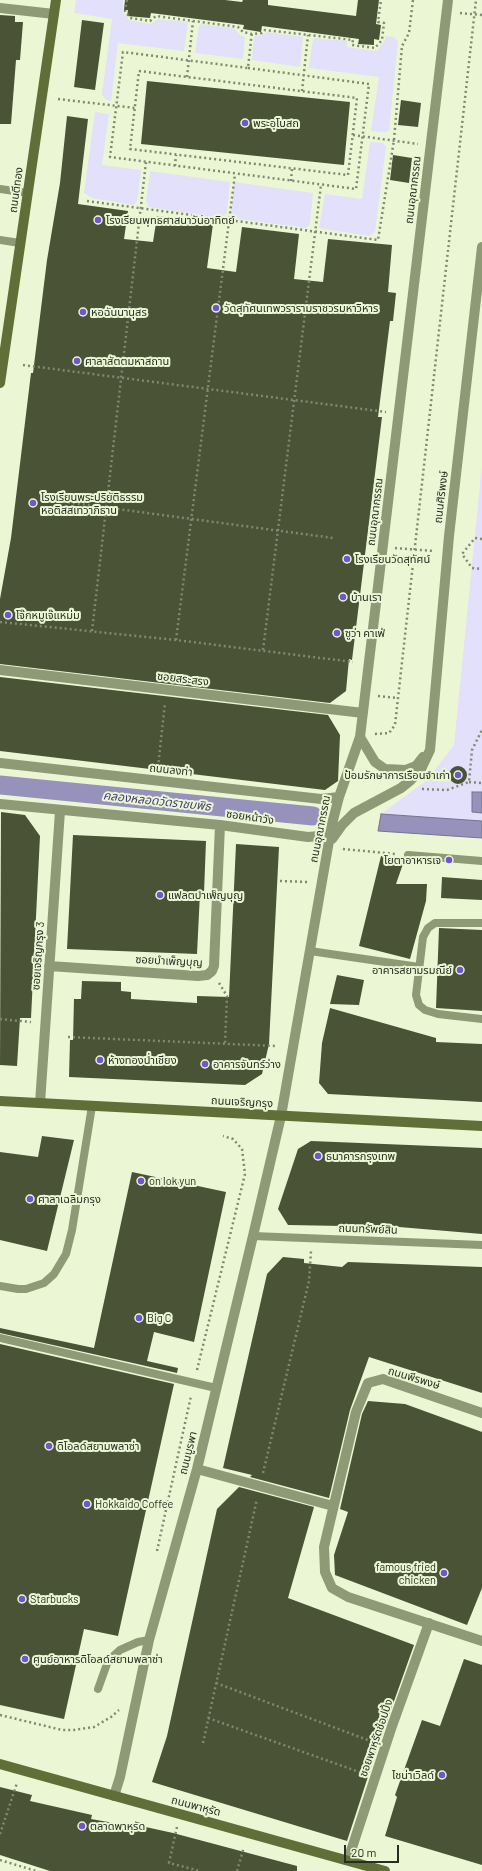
<!DOCTYPE html>
<meta charset="utf-8">
<style>
body{margin:0}
#map{position:relative;width:482px;height:1871px;overflow:hidden;background:#ebf7d4;font-family:Barlow,sans-serif}
canvas{display:block}
.scale{position:absolute;left:344px;top:1845px;width:55px;height:18px;box-sizing:border-box;border:2px solid #292d21;border-top:0;padding-left:5px;font-size:12px;line-height:14px;white-space:nowrap;color:#292d21;-webkit-text-stroke:3px #ebf7d4;paint-order:stroke}
</style>
<div id="map">
<canvas width="482" height="1871"></canvas>
<div class="scale">20 m</div>
</div>
<script>
const ctx = document.querySelector('canvas').getContext('2d');
ctx.lineJoin = 'round';
function fillPath(path, color) { ctx.fillStyle = color; ctx.fill(path, 'evenodd'); }
const shape = rows => new Path2D(rows.map(r => 'M' + r).join(''));
function stroke(path, color, width, dash) { ctx.strokeStyle = color; ctx.lineWidth = width; ctx.lineCap = dash ? 'butt' : 'round'; ctx.setLineDash(dash || []); ctx.stroke(path); }
function write(font, color, halo, rows, align = 'center') {
  ctx.font = font + ' Barlow,"Noto Sans Thai",sans-serif'; ctx.lineWidth = 4; ctx.setLineDash([]); ctx.textBaseline = 'middle'; ctx.strokeStyle = halo; ctx.fillStyle = color; for (const [text, x, y, turn = 0] of rows) {
    ctx.save(); ctx.translate(x, y); ctx.rotate((+turn || 0) * Math.PI / 180); ctx.textAlign = isNaN(turn) ? turn : align; if (halo) ctx.strokeText(text, 0, 0); ctx.fillText(text, 0, 0); ctx.restore();
  }
}
fillPath(shape([
 [76,0,123,0,123,12,129,20,151,24,158,19,188,22,184,51,118,43,111,101,105,99,102,94,112,19,74,13],
 [201,24,234,28,240,35,245,37,243,59,195,53,199,26],
 [267,32,303,37,300,67,252,60,254,36,263,35],
 [385,36,394,37,398,41,389,131,385,132,371,131,379,77,309,68,312,44,314,38,347,41,347,47,377,51,385,40],
 [95,112,109,114,102,165,141,170,137,202,133,205,92,198,84,193],
 [370,142,383,143,386,147,375,232,369,236,319,228,325,194,362,199],
 [150,171,230,182,227,213,222,218,149,207,146,201],
 [234,182,313,193,310,224,306,228,239,219,231,212],
 [482,464,482,821,381,814,427,780,454,745]
]), '#e2e0fa');
const water = shape([
 [472,792,482,792,482,813,472,812,472,792],
 [381,814,482,821,482,838,378,831,381,814]
]);
fillPath(water, '#9692bc');
stroke(water, '#75748e', 1);
stroke(shape([
 [0,785,313,816]
]), '#9692bc', 19);
fillPath(shape([
 [125,0,225,0,242,2,243,0,268,0,268,5,356,16,358,0,379,0,376,24,381,25,379,40,374,39,374,45,358,44,359,39,262,26,261,32,243,29,244,25,151,13,150,18,127,16,128,10,124,10],
 [0,15,15,16,15,22,23,22,20,60,16,60,11,124,0,124],
 [82,20,104,23,95,90,74,87],
 [147,81,350,102,344,165,141,144],
 [401,100,421,103,418,127,398,125],
 [67,116,88,119,78,204,128,211,124,239,153,242,157,216,213,224,207,268,236,272,242,227,299,234,294,279,323,282,328,239,392,245,388,292,396,293,393,321,390,321,378,417,382,417,352,660,349,659,346,691,330,703,0,664,0,599,11,538,31,373,33,373,47,260,60,183],
 [393,155,412,158,409,183,390,180],
 [0,677,328,715,340,735,338,781,325,790,0,751],
 '449 775a9 9 0 1 1 18 0a9 9 0 1 1-18 0Z',
 [1,812,25,815,40,836,31,1018,20,1018,17,1066,0,1065],
 [73,835,206,841,204,893,200,893,197,954,67,949],
 [236,844,279,847,269,1044,262,1074,245,1085,69,1077,70,1040,73,1040,74,999,81,999,82,981,121,982,121,991,131,992,131,999,197,1003,197,996,229,997],
 [381,856,404,861,396,884,427,884,426,901,410,959,359,946],
 [442,877,482,880,482,900,441,898],
 [439,928,482,930,482,1011,436,1008],
 [337,975,364,980,359,1005,330,1004],
 [330,1008,436,1038,436,1042,482,1044,482,1102,328,1094,319,1083,322,1043],
 [42,1136,74,1140,47,1251,0,1240,0,1152,38,1157],
 [311,1141,482,1148,482,1234,399,1227,288,1225,278,1209,298,1149],
 [132,1172,226,1192,194,1342,154,1332,147,1361,178,1368,177,1373,0,1333,0,1328,94,1348],
 [283,1257,304,1259,304,1263,342,1267,348,1262,482,1267,482,1393,369,1357,350,1410,329,1498,250,1477,252,1475,223,1468,267,1274],
 [0,1344,174,1384,118,1636,84,1629,64,1719,0,1705],
 [368,1401,405,1404,482,1432,482,1588,467,1625,335,1575,334,1555,348,1512,340,1509,362,1414],
 [239,1487,314,1507,288,1598,414,1645,377,1749,347,1841,152,1782,167,1736,217,1509],
 [464,1659,482,1665,482,1865,385,1836,397,1797,395,1795,422,1720,440,1726],
 [0,1787,32,1795,30,1801,92,1815,91,1819,131,1826,132,1824,173,1833,297,1866,297,1871,50,1871,0,1855]
]), '#4a5336');
stroke(shape([
 [127,0,125,11,130,18,150,21,156,16,238,27,243,32,252,34,262,33,265,30,353,40,352,45,375,48,382,40,384,23,378,22,381,0],
 [460,13,482,15],
 [248,68,369,84,356,189,110,157,123,52,248,68,252,31],
 [139,71,357,98,348,175,130,149,139,71],
 [187,77,193,21],
 [302,91,308,35],
 [58,99,135,108],
 [353,135,418,144],
 [175,166,176,155],
 [291,181,292,169],
 [87,201,378,240,394,140,402,46,409,33,413,0],
 [23,365,386,412],
 [58,501,333,538],
 [482,539,475,538,462,554,472,568,482,569],
 [395,548,434,551],
 [0,622,176,640,353,662],
 [92,631,146,162],
 [176,640,235,174],
 [263,650,321,185],
 [378,696,398,698],
 [375,734,389,733,395,725,476,0],
 [158,767,165,703],
 [469,782,482,783],
 [422,789,447,790,469,782,472,750,482,730],
 [109,802,110,789],
 [343,849,396,854],
 [280,881,308,882],
 [219,983,227,996,225,1044],
 [0,1019,31,1022],
 [68,1037,276,1046],
 [197,1370,245,1174,242,1149,233,1139,223,1136],
 [263,1473,309,1281,311,1251],
 [157,1551,191,1396],
 [216,1683,373,1742],
 [0,1715,62,1730,74,1730,94,1727,111,1717,119,1710],
 [208,1718,362,1773],
 [203,1743,257,1499],
 [177,1827,169,1863,200,1871],
 [0,1834,17,1783],
 [0,1860,36,1871],
 [237,1871,244,1847]
]), '#808872', 2.5, [2, 3]);
stroke(shape([
 [0,189,28,193],
 [0,240,20,243],
 [408,855,482,861],
 [482,923,435,923,428,928,423,937,416,995,419,1005,425,1010,438,1014,482,1019],
 [310,951,419,967],
 [253,1236,482,1245],
 [0,1286,18,1289,26,1289,44,1283,54,1274,66,1254,72,1230,92,1106],
 [0,1338,216,1388],
 [98,1689,108,1661,120,1650,138,1642,149,1640]
]), '#8e9a75', 8);
stroke(shape([
 [0,8,54,14],
 [0,670,363,713],
 [360,737,375,762,385,769,406,770,416,766,423,757],
 [0,763,321,799,339,797],
 [0,804,220,825,308,837,330,835],
 [332,839,342,825,354,813,401,788,411,780,421,769,430,750,449,536,482,247],
 [49,966,198,976,207,975,212,971,214,966,220,825],
 [40,1103,60,811],
 [482,1413,383,1379,368,1383,356,1412,324,1547,325,1572,332,1588,348,1597,482,1641],
 [197,1469,333,1506],
 [114,1796,120,1777,149,1640,197,1469,253,1236,281,1116,332,824,339,797,360,737,448,0],
 [348,1860,392,1726,429,1623]
]), '#8e9a75', 10);
stroke(shape([
 [0,383,56,0],
 [0,1101,482,1126],
 [0,1764,385,1871]
]), '#606f38', 10);
for (const [x, y, r, color] of [
 [245,123,4,"#6f55cf"],
 [98,220,4,"#6f55cf"],
 [216,308,4,"#6f55cf"],
 [83,312,4,"#6f55cf"],
 [77,361,4,"#6f55cf"],
 [33,503,4,"#6f55cf"],
 [347,559,4,"#6f55cf"],
 [343,597,4,"#6f55cf"],
 [8,615,4,"#6f55cf"],
 [337,633,4,"#6f55cf"],
 [458,775,4,"#6f55cf"],
 [449,860,4,"#6f55cf"],
 [160,895,4,"#6f55cf"],
 [460,970,4,"#6f55cf"],
 [100,1060,4,"#6f55cf"],
 [205,1064,4,"#6f55cf"],
 [318,1156,4,"#6f55cf"],
 [141,1181,4,"#6f55cf"],
 [30,1199,4,"#6f55cf"],
 [139,1318,4,"#6f55cf"],
 [49,1446,4,"#6f55cf"],
 [87,1504,4,"#6f55cf"],
 [444,1573,4,"#6f55cf"],
 [22,1599,4,"#6f55cf"],
 [25,1659,4,"#6f55cf"],
 [442,1775,4,"#6f55cf"],
 [82,1826,4,"#6f55cf"]
]) { const dot = new Path2D(); dot.arc(x, y, r, 0, 2 * Math.PI); ctx.fillStyle = color; ctx.fill(dot); stroke(dot, '#ebf7d4', 1.5); }
write('11px', '#292d21', '#ebf7d4', [
 ["พระอุโบสถ",253,123],
 ["โรงเรียนพุทธศาสนาวันอาทิตย์",106,220],
 ["วัดสุทัศนเทพวรารามราชวรมหาวิหาร",224,308],
 ["หอฉันนานุสร",91,312],
 ["ศาลาสัตตมหาสถาน",85,361],
 ["โรงเรียนพระปริยัติธรรม",41,497],
 ["หอติสสเทวาภิธาน",41,510],
 ["โรงเรียนวัดสุทัศน์",355,559],
 ["บ้านเรา",351,597],
 ["โจ๊กหมูเจ๊แหม่ม",16,615],
 ["ซูว่า คาเฟ่",345,633],
 ["ป้อมรักษาการเรือนจำเก่า",450,775,"right"],
 ["โยตาอาหารเจ",441,860,"right"],
 ["แฟลตบำเพ็ญบุญ",168,895],
 ["อาคารสยามรมณีย์",452,970,"right"],
 ["ห้างทองน่ำเชียง",108,1060],
 ["อาคารจันทร์ว่าง",213,1064],
 ["ธนาคารกรุงเทพ",326,1156],
 ["on lok yun",149,1181],
 ["ศาลาเฉลิมกรุง",38,1199],
 ["Big C",147,1318],
 ["ดิโอลด์สยามพลาซ่า",57,1446],
 ["Hokkaido Coffee",95,1504],
 ["famous fried",436,1567,"right"],
 ["chicken",436,1580,"right"],
 ["Starbucks",30,1599],
 ["ศูนย์อาหารดิโอลด์สยามพลาซ่า",33,1659],
 ["ไชน่าเวิลด์",434,1775,"right"],
 ["ตลาดพาหุรัด",90,1826]
], 'left');
write('11px', '#292d21', '#ebf7d4', [
 ["ถนนตีทอง",16,190,-82],
 ["ถนนอุณากรรณ",413,190,-83],
 ["ถนนศิริพงษ์",441,497,-83],
 ["ถนนอุณากรรณ",375,512,-83],
 ["ซอยสระสรง",183,679,7],
 ["ถนนลงท่า",171,770,6],
 ["ซอยหน้าวัง",250,817,8],
 ["ถนนอุณากรรณ",320,829,-79],
 ["ซอยเจริญกรุง 3",38,956,-86],
 ["ซอยบำเพ็ญบุญ",169,961,3],
 ["ถนนเจริญกรุง",242,1102,3],
 ["ถนนทรัพย์สิน",368,1229,2],
 ["ถนนพีรพงษ์",414,1378,17],
 ["ถนนบูรพา",188,1453,-76],
 ["ซอยพาหุรัดช้อปปิ้ง",376,1738,-71],
 ["ถนนพาหุรัด",196,1806,15]
]);
write('italic 12px', '#443b72', '#ebf7d4', [
 ["คลองหลอดวัดราชบพิธ",157,801,6]
]);
</script>
